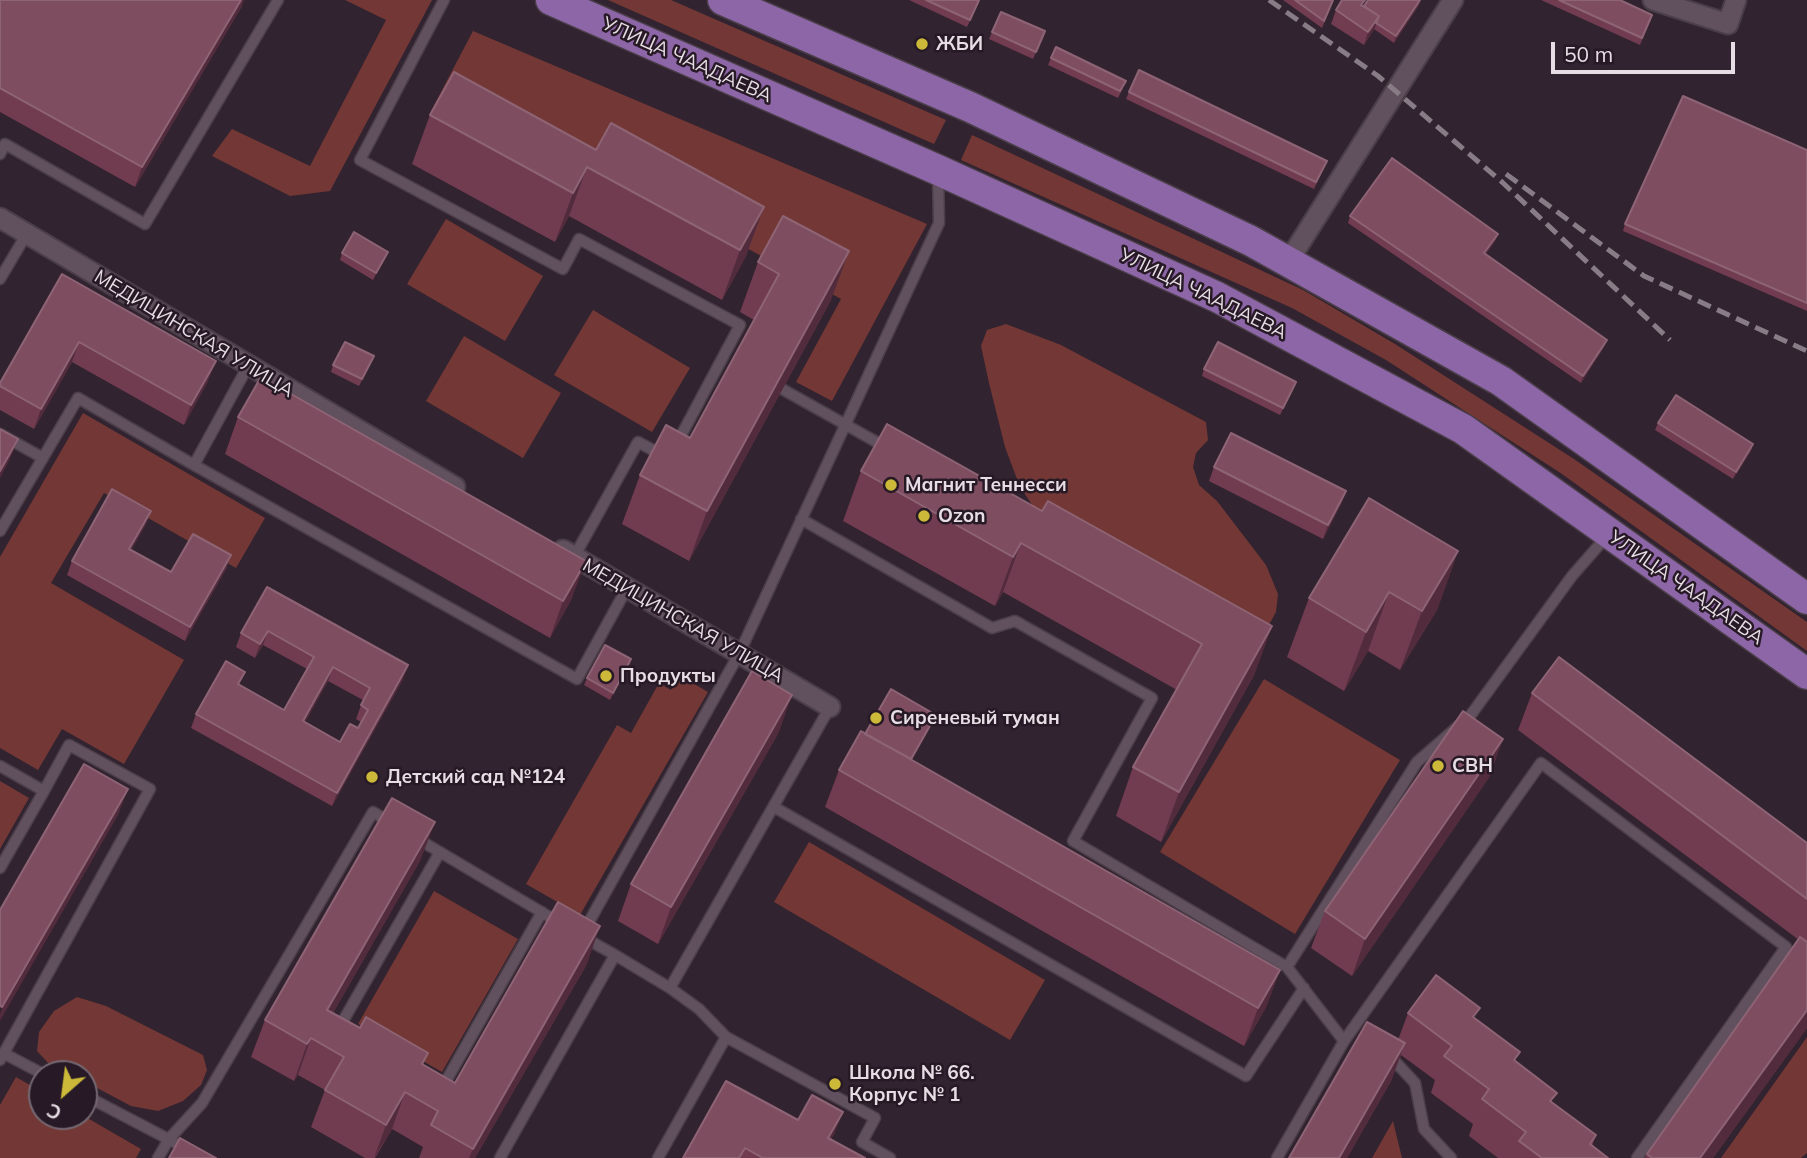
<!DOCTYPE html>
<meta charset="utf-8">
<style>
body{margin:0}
#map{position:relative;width:1807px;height:1158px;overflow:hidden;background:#31232f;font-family:Mulish,sans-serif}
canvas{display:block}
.north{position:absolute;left:28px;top:1060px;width:70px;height:70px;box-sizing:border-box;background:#271925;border:2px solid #746872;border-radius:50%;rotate:208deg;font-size:19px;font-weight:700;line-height:28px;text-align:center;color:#e7dee5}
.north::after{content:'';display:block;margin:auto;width:24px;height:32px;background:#ccb939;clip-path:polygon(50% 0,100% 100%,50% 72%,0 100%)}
.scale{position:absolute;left:1551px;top:42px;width:184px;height:32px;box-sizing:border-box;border:4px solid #e7dee5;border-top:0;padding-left:9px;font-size:21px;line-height:24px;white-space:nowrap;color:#e7dee5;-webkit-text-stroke:5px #271925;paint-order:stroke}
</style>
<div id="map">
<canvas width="1807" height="1158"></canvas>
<div class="north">С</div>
<div class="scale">50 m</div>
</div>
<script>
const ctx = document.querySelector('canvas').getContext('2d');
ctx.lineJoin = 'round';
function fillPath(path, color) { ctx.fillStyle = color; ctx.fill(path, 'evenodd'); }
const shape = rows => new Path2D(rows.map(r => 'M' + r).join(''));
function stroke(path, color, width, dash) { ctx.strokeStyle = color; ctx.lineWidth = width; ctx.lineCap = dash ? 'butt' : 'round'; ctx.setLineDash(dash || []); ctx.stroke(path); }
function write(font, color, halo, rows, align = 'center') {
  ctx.font = font + ' Mulish,sans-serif'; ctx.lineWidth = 5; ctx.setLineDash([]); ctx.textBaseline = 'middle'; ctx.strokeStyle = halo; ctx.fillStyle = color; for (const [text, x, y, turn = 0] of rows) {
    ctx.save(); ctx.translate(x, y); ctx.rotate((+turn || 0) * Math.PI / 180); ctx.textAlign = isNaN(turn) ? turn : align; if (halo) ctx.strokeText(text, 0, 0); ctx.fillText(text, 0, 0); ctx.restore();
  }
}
fillPath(shape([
 [345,0,432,0,330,191,290,196,212,156,232,129,310,166,386,20],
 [608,0,671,0,946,120,934,144],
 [473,31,927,224,832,401,796,382,841,299,589,163,575,187,431,111],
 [972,135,1303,290,1395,344,1574,459,1807,622,1807,651,1562,474,1386,360,1292,308,961,160],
 [446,219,543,276,505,341,407,284],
 [593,310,690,368,652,432,554,375],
 [1006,324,1061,345,1206,422,1208,440,1196,453,1193,467,1199,485,1217,501,1266,565,1278,594,1276,612,1266,630,1048,528,1020,487,1005,447,989,383,981,346,987,330],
 [464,336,561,393,523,458,426,401],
 [83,413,265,518,236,568,104,493,51,583,184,660,124,764,62,729,38,770,0,748,0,557],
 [679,675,708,692,580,915,526,884,617,725,631,733,659,683,671,690],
 [1264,679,1400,760,1295,934,1160,852],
 [0,781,29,798,0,849],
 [809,842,1045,980,1010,1040,774,902],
 [434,891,518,939,442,1072,358,1024],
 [77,997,106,1006,203,1055,207,1070,201,1085,183,1101,158,1111,131,1106,84,1081,84,1074,69,1074,50,1065,37,1051,39,1032,54,1011],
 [1807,1037,1807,1153,1801,1158,1721,1158],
 [16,1077,42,1092,42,1116,84,1116,141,1149,136,1158,0,1158,0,1105],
 [1393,1121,1402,1158,1372,1158]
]), '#733835');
const service = shape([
 [444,0,360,160,563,269,579,239,740,325,676,445],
 [0,154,5,144,145,224,278,0],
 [0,279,26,235],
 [248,366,194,465,577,679,627,588],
 [782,389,889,449],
 [0,434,43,458],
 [801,519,992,628,1015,621,1152,698,1073,841,1287,967,1417,762,1470,716,1572,576,1607,536],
 [0,531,78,398,194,465],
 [574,557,638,442,662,455],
 [0,766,44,791,0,868],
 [774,807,1246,1076,1304,988],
 [416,838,560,923],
 [585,929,739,654,939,223,938,175],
 [585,938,615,955],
 [1287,967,1344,1041,1541,763,1786,947,1637,1158],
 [670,988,699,1009,726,1037],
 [339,1028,440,852],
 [3,1053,43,1074],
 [1389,1055,1415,1083,1424,1129,1451,1158],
 [0,1060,150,789,69,745,44,791],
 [442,1088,542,912],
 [84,1095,174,1142],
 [158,1158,169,1139,202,1103,373,812,391,823],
 [500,1158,615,955,670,988,830,707],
 [658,1158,726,1037,875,1118,862,1142,890,1158],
 [1277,1158,1344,1041]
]);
const minor = shape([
 [1653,0,1728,24,1736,0],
 [0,218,455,487],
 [1288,262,1453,0],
 [563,550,830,707]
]);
const primary = shape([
 [551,0,938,170,1217,297,1463,429,1807,674],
 [723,0,970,107,1251,241,1501,381,1807,599]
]);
stroke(service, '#4a3e48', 13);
stroke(minor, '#4a3e48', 23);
stroke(primary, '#4a3e48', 33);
stroke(service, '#61505d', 10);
stroke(minor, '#61505d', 19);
stroke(primary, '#8d66a8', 30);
stroke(shape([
 [1269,0,1378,76,1502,182,1670,340],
 [1506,174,1644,276,1807,351]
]), '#887d86', 5, [14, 7]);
fillPath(shape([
 [0,0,242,6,135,187,0,112],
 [909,0,980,0,967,27],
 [1283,0,1334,0,1322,28],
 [1541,0,1620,0,1652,15,1640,45],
 [1419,5,1394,43,1374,29,1364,45,1331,24,1336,10],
 [1001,12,1045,31,1033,59,989,39],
 [1051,58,1123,88,1118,98,1048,65],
 [1129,92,1327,161,1324,168,1314,189,1126,99],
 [430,115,596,150,764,207,746,256,722,300,569,216,555,242,412,164],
 [1807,150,1807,311,1623,231,1625,224],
 [1350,216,1498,234,1495,241,1486,254,1607,340,1604,347,1581,383,1348,223],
 [388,252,385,259,373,280,340,260,342,253],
 [758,262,831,300,689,561,622,524,640,475,690,438,754,320,740,312],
 [62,274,208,381,184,425,72,362,34,429,0,410,0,383],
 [371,363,359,386,331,372,333,365],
 [1204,369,1294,388,1280,415,1202,376],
 [238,417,572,598,550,638,225,454],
 [1658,423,1753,444,1751,451,1733,479,1655,430],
 [1214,467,1346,491,1341,504,1323,539,1209,481],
 [861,471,1042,511,1272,626,1254,675,1161,842,1116,816,1133,767,1177,690,1003,592,995,606,843,521],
 [146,524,131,550,171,572,231,555,226,569,185,641,67,575,72,561],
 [1458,551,1437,610,1400,670,1368,651,1344,691,1287,657,1309,598],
 [267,587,403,679,332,806,191,728,196,714,240,686,284,710,307,669,263,645,255,658,236,647,241,633],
 [328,681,363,700,356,719,361,722,358,728,340,742,305,722],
 [631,659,629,666,610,700,584,685,587,678],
 [1532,693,1807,843,1807,1028,1713,1158,1645,1158,1647,1154,1799,940,1518,730],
 [933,722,912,760,1280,970,1266,1007,1244,1046,825,807,839,770,865,734],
 [779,732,658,944,618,921,631,884],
 [1490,776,1352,976,1311,948,1325,911],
 [421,859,333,1013,455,1083,587,964,475,1158,419,1158,423,1147,392,1129,375,1158,365,1158,311,1127,325,1090,298,1075,294,1081,251,1057,265,1020],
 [1408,1013,1476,1019,1553,1103,1596,1135,1592,1146,1608,1158,1498,1158,1469,1136,1473,1124,1431,1093,1435,1080,1401,1055,1391,1081,1347,1158,1289,1158,1398,1040],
 [798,1120,835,1132,831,1139,865,1158,683,1158]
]), '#713c50');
fillPath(shape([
 [241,0,244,0,242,6,135,187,142,167],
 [1421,0,1419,5,1394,43,1396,36],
 [1379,16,1374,30,1364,45,1368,32],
 [587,167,569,216,555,242,573,193],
 [764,207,746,256,722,300,740,250],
 [1498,234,1495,241,1482,260,1484,253],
 [849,251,831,300,689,561,707,511],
 [388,252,385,259,373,280,376,273],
 [1607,340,1604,347,1581,383,1583,376],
 [79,342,72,362,34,429,41,409],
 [216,361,208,381,184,425,191,405],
 [18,439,10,459,0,478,0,471],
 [1753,444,1751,451,1733,479,1736,472],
 [1346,491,1341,504,1323,539,1328,525],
 [151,511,146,524,124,563,129,549],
 [1021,543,1003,592,995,606,1013,557],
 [1458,551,1437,610,1400,670,1422,611],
 [231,555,226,569,185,641,190,627],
 [586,561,572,598,550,638,563,601],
 [1389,592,1368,651,1344,691,1366,632],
 [1272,626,1254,675,1161,842,1179,792],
 [268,631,263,645,255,658,260,644],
 [631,659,629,666,610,700,613,693],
 [408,665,403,679,332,806,337,793],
 [333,667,328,681,298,735,303,721],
 [792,695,779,732,658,944,671,907],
 [936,715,933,722,892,793,895,787],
 [1503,739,1490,776,1352,976,1365,939],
 [128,789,118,815,0,1021,0,1014,2,1007],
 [435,822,421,859,317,1041,327,1010],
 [600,926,587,964,475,1158,469,1158,473,1149],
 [1280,970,1266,1007,1244,1046,1258,1008],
 [1807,1010,1807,1028,1713,1158,1700,1158],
 [311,1038,298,1075,294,1081,307,1044],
 [1405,1043,1391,1081,1347,1158,1339,1158],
 [405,1092,392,1129,374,1158,386,1125],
 [843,1112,835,1132,821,1158,828,1138]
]), '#522b3c');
const building = shape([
 [0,0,241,0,142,167,0,88,0,0],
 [926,0,979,0,970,20,926,0],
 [1295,0,1333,0,1324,21,1295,0],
 [1342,0,1365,0,1361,5,1379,16,1368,32,1336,10,1342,0],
 [1368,0,1420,0,1396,36,1376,23,1379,16,1364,6,1368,0],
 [1559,0,1620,0,1652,15,1642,38,1559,0],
 [1001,12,1045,31,1036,52,992,32,1001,12],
 [1056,47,1126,81,1120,91,1051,58,1056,47],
 [1139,70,1327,161,1316,182,1129,92,1139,70],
 [454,72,596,150,611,123,764,207,740,250,587,167,573,193,430,115,454,72],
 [1683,96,1807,150,1807,303,1625,224,1683,96],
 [1392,158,1498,234,1484,253,1607,340,1583,376,1350,216,1392,158],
 [783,216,849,251,707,511,640,475,666,425,690,438,779,274,758,262,783,216],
 [354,232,388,252,376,273,342,253,354,232],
 [62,274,216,361,191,405,79,342,41,409,0,386,0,383,62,274],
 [345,342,374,356,362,379,333,365,345,342],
 [1218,342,1296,382,1283,408,1204,369,1218,342],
 [261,377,586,561,563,601,238,417,261,377],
 [1676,395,1753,444,1736,472,1658,423,1676,395],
 [887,424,1042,511,1048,501,1272,626,1179,792,1133,767,1202,644,1021,543,1013,557,861,471,887,424],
 [0,429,18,439,0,471,0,429],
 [1231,433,1346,491,1328,525,1214,467,1231,433],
 [112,489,151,511,129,549,171,572,193,534,231,555,190,627,72,561,112,489],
 [1369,498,1458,551,1422,611,1389,592,1366,632,1309,598,1369,498],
 [267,587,408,665,337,793,196,714,226,661,245,672,238,684,284,710,314,657,268,631,260,644,241,633,267,587],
 [333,667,370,688,361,705,368,710,358,728,350,724,340,742,303,721,333,667],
 [605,645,631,659,613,693,587,678,605,645],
 [1559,657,1807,843,1807,899,1532,693,1559,657],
 [752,671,792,695,671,907,631,884,752,671],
 [891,689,936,715,911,759,865,734,891,689],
 [1463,711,1503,739,1365,939,1325,911,1463,711],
 [861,731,1280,970,1258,1008,839,770,861,731],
 [84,764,128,789,2,1007,0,1006,0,910,84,764],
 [392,798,435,822,327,1010,360,1028,366,1017,428,1053,422,1064,455,1083,558,902,600,926,473,1149,431,1125,438,1111,405,1092,386,1125,325,1090,344,1057,311,1038,307,1044,265,1020,392,798],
 [1800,937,1807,942,1807,1010,1700,1158,1652,1158,1647,1154,1800,937],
 [1436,975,1480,1008,1473,1017,1520,1052,1514,1060,1557,1093,1550,1101,1596,1135,1590,1144,1608,1158,1542,1158,1519,1141,1526,1132,1482,1099,1489,1089,1444,1056,1452,1046,1408,1013,1436,975],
 [1367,1022,1405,1043,1339,1158,1289,1158,1367,1022],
 [726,1081,798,1120,812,1095,843,1112,828,1138,865,1158,763,1158,745,1148,739,1158,683,1158,726,1081],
 [180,1138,216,1158,169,1158,180,1138]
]);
fillPath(building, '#7e4e60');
stroke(building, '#8e6475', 2);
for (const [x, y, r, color] of [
 [922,44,7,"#ccb939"],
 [891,485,7,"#ccb939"],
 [924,516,7,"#ccb939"],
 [606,676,7,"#ccb939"],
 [876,718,7,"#ccb939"],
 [1438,766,7,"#ccb939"],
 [372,777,7,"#ccb939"],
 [835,1084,7,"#ccb939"]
]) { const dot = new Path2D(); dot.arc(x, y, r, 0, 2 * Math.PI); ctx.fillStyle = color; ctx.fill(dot); stroke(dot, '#271925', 2.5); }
write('bold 19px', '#e7dee5', '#271925', [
 ["ЖБИ",936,44],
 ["Магнит Теннесси",905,485],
 ["Ozon",938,516],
 ["Продукты",620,676],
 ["Сиреневый туман",890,718],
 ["СВН",1452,766],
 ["Детский сад №124",386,777],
 ["Школа № 66.",849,1073],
 ["Корпус № 1",849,1095]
], 'left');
write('19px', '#e7dee5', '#271925', [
 ["УЛИЦА ЧААДАЕВА",687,60,24],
 ["УЛИЦА ЧААДАЕВА",1203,294,26],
 ["МЕДИЦИНСКАЯ УЛИЦА",194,334,31],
 ["УЛИЦА ЧААДАЕВА",1686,588,35],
 ["МЕДИЦИНСКАЯ УЛИЦА",683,621,30]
]);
</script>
